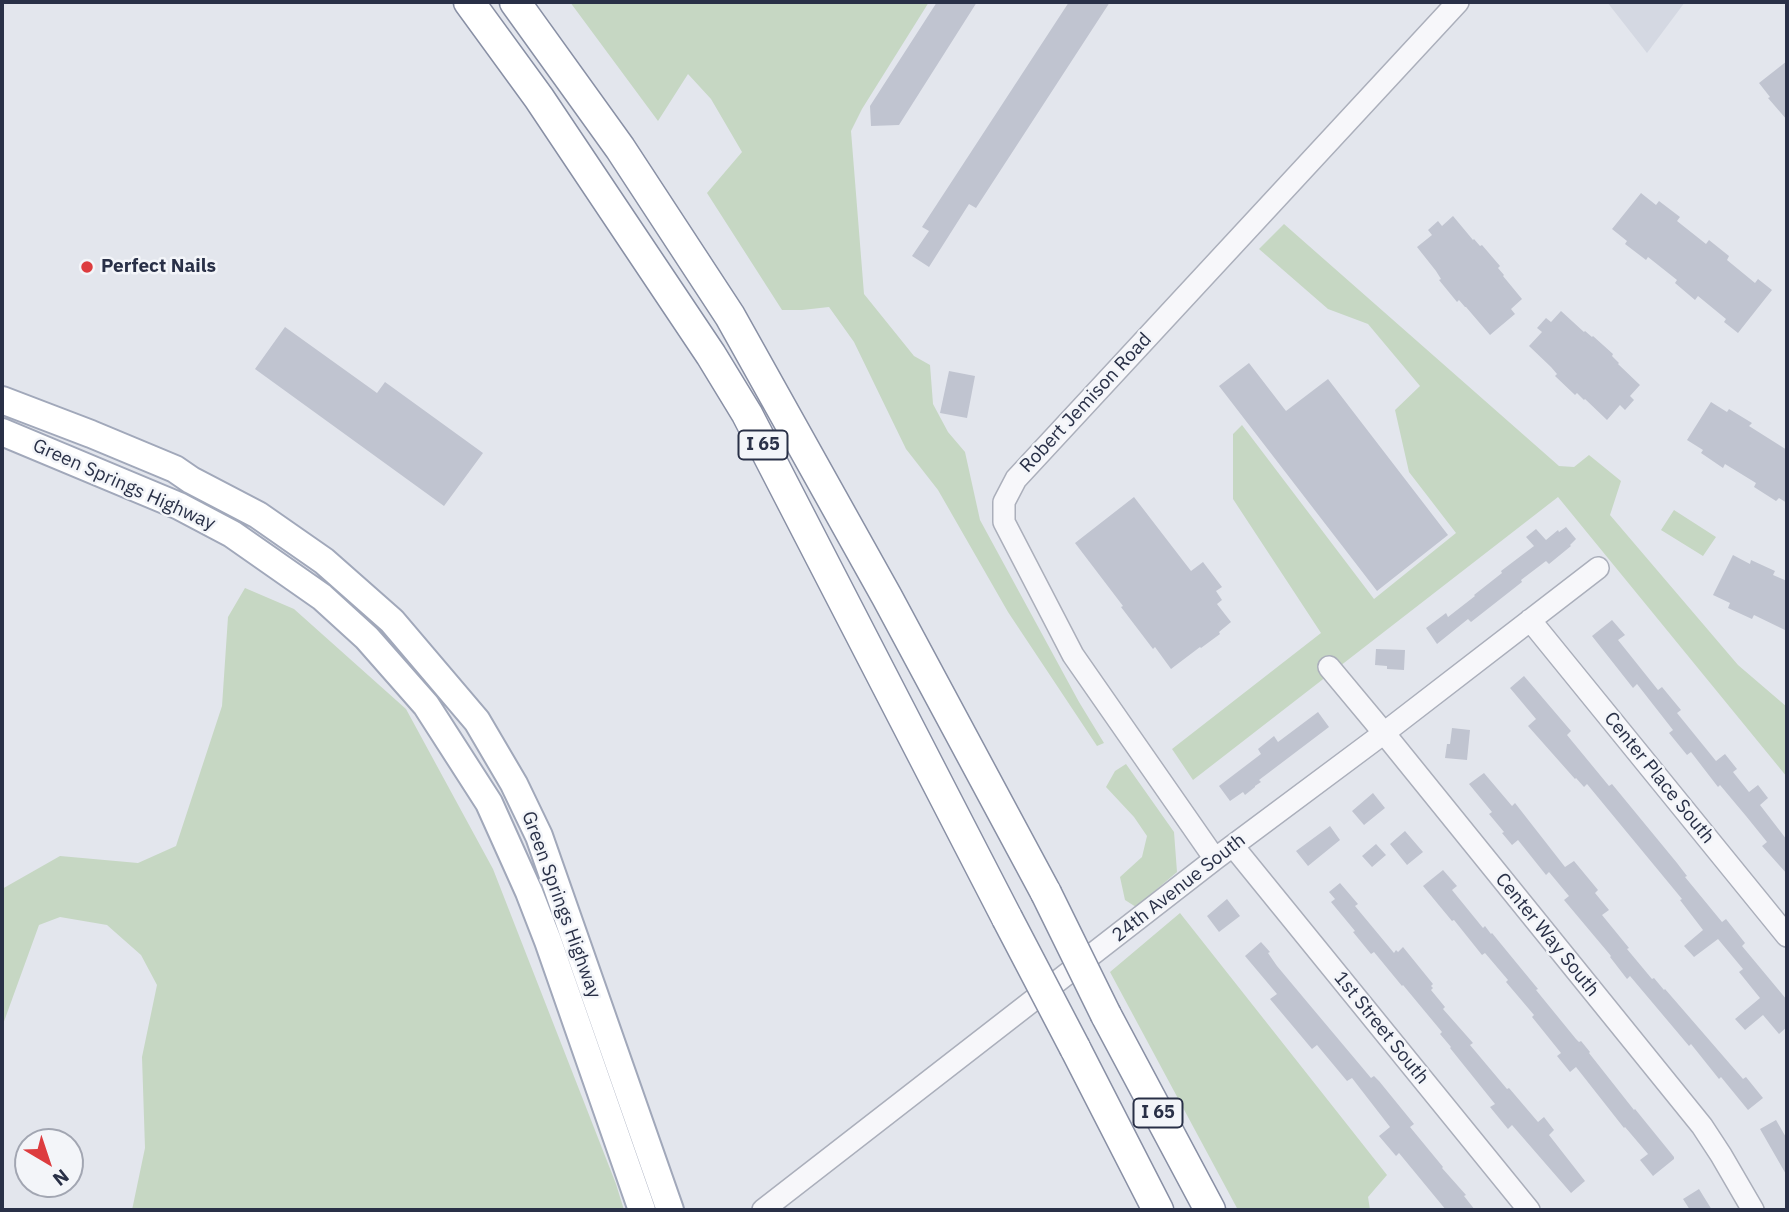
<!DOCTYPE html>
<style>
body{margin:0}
#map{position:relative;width:1789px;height:1212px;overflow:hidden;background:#e3e6ed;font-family:"IBM Plex Sans",sans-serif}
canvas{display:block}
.frame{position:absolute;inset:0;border:4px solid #293047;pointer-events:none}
.north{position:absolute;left:14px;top:1128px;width:70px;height:70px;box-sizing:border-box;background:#f3f5f9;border:2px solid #a2a6b2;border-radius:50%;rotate:141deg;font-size:19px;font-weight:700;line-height:28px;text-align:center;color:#293047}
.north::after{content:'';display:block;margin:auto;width:24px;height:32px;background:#dd3c3f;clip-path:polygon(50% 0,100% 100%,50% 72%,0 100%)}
</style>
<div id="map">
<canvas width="1789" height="1212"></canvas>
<div class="frame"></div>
<div class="north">N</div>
</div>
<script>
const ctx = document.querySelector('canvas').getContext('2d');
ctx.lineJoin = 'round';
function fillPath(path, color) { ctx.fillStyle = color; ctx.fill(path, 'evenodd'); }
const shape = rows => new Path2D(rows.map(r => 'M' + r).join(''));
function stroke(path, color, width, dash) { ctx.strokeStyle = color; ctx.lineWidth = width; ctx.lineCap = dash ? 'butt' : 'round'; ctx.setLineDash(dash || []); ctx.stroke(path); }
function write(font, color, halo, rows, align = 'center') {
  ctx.font = font + ' "IBM Plex Sans",sans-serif'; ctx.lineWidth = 5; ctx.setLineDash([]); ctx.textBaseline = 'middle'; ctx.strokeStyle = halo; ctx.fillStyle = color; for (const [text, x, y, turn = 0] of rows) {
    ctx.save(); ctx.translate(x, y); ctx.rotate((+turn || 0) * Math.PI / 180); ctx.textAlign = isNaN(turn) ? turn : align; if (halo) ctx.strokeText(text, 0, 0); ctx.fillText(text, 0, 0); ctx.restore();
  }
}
fillPath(shape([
 [1607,2,1685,2,1647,53]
]), '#d4d8e2');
fillPath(shape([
 [570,2,929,2,862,109,851,131,864,294,914,356,930,365,933,404,948,432,965,452,980,520,1079,702,1104,743,1097,746,1008,612,938,490,906,449,854,342,829,307,802,310,782,310,707,193,742,152,711,99,688,74,658,121],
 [1284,224,1559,466,1574,467,1589,455,1621,481,1610,515,1738,665,1787,707,1787,777,1558,497,1193,780,1172,749,1321,633,1233,499,1233,434,1242,425,1374,599,1456,533,1409,472,1395,410,1420,386,1368,324,1328,309,1259,249],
 [1674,510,1716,537,1703,556,1661,530],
 [245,588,294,609,406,709,493,869,616,1184,624,1210,132,1210,145,1148,142,1057,157,985,141,955,107,925,60,917,39,925,2,1027,2,889,60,856,138,863,176,846,222,706,228,617],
 [1126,764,1174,832,1177,872,1136,907,1125,900,1120,877,1142,857,1147,836,1134,817,1106,787,1115,771],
 [1180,913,1387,1175,1368,1197,1370,1210,1238,1210,1110,972]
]), '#c6d7c3');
fillPath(shape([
 [937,2,977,2,899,125,871,126,870,106],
 [1069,2,1110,2,976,208,969,204,929,267,912,256,929,231,922,227],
 [1787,61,1787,120,1768,98,1770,97,1759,83],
 [1641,193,1656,205,1659,201,1680,217,1677,221,1706,244,1709,240,1729,256,1727,260,1755,283,1758,279,1772,290,1738,333,1724,322,1726,319,1698,296,1695,300,1675,283,1677,280,1648,257,1646,260,1625,244,1627,241,1612,229],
 [1453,216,1473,240,1474,239,1480,246,1482,245,1500,266,1498,268,1504,275,1503,276,1522,299,1511,309,1515,314,1490,335,1466,307,1465,307,1459,300,1457,302,1439,280,1441,279,1436,271,1417,247,1432,235,1428,230,1438,221,1442,226],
 [1561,311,1584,332,1585,331,1592,337,1593,336,1613,354,1612,356,1619,363,1618,364,1640,385,1630,396,1634,400,1625,410,1620,405,1607,420,1585,399,1584,400,1577,393,1575,395,1555,376,1557,374,1551,367,1529,346,1542,332,1537,328,1546,318,1551,322],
 [285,327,377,393,385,382,483,453,444,506,255,369],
 [1249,363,1286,411,1328,379,1448,535,1377,591,1219,386],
 [949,371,975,376,967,418,940,413],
 [1711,402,1727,412,1729,409,1752,423,1749,426,1787,450,1787,503,1779,498,1776,501,1754,487,1756,483,1725,464,1723,468,1701,453,1703,450,1687,440],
 [1134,497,1191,571,1203,562,1222,587,1216,591,1222,600,1217,604,1231,622,1219,632,1220,634,1201,648,1200,647,1171,669,1155,647,1153,649,1121,607,1123,606,1075,543],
 [1566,527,1576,539,1570,545,1571,546,1549,564,1546,561,1521,580,1522,582,1471,622,1468,619,1437,644,1426,628,1446,613,1448,617,1475,596,1474,595,1502,573,1501,571,1534,546,1526,537,1536,529,1546,540,1558,530,1559,532],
 [1733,555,1750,564,1751,560,1775,571,1773,575,1787,581,1787,631,1754,615,1752,619,1728,608,1730,603,1713,595],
 [1612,620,1625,635,1618,640,1658,690,1662,687,1681,710,1677,713,1716,761,1725,754,1737,769,1733,772,1749,792,1758,785,1768,798,1760,805,1787,840,1787,874,1762,846,1767,842,1746,816,1720,785,1718,787,1691,752,1687,755,1669,733,1673,730,1637,684,1633,688,1592,636],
 [1376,649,1405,650,1404,670,1387,669,1387,666,1375,665],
 [1524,676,1571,731,1567,735,1609,786,1612,784,1677,863,1687,876,1685,877,1722,922,1726,919,1745,943,1742,946,1787,1000,1787,1027,1779,1034,1763,1015,1745,1030,1735,1019,1760,998,1739,972,1743,969,1718,939,1694,957,1684,946,1703,930,1680,900,1682,899,1587,784,1584,787,1576,778,1575,779,1528,726,1536,719,1510,688],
 [1318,712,1329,727,1259,780,1261,782,1255,786,1255,787,1245,795,1243,792,1230,801,1219,786,1261,754,1258,749,1274,736,1278,742],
 [1452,728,1470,730,1467,760,1445,758,1447,744,1450,744],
 [1484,773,1512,806,1515,803,1565,867,1574,861,1598,890,1595,893,1609,910,1602,915,1629,948,1627,949,1652,979,1654,978,1664,990,1665,989,1743,1079,1746,1077,1763,1098,1748,1110,1721,1077,1719,1079,1691,1044,1689,1046,1630,976,1627,979,1610,957,1611,956,1564,900,1569,896,1549,872,1546,875,1518,840,1512,845,1502,833,1504,832,1489,814,1492,812,1469,784],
 [1373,793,1385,808,1364,825,1352,811],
 [1330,826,1340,840,1308,866,1296,851],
 [1405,831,1423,852,1407,865,1390,844],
 [1376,844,1386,855,1372,867,1362,856],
 [1443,870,1457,886,1452,890,1483,928,1485,926,1491,934,1492,933,1510,955,1538,989,1536,990,1576,1039,1579,1042,1581,1041,1590,1052,1589,1053,1634,1110,1635,1109,1674,1157,1674,1159,1653,1176,1640,1160,1648,1154,1625,1127,1624,1128,1576,1067,1570,1072,1557,1056,1561,1053,1532,1017,1534,1015,1506,982,1508,980,1485,953,1482,955,1454,920,1452,921,1423,886],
 [1340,883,1358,904,1355,906,1394,953,1396,950,1398,952,1403,947,1433,984,1431,986,1433,988,1431,990,1445,1007,1443,1009,1473,1043,1470,1045,1507,1089,1509,1088,1538,1122,1544,1117,1554,1130,1549,1135,1585,1181,1571,1193,1512,1125,1508,1129,1490,1107,1495,1104,1450,1048,1451,1047,1440,1034,1442,1032,1403,985,1402,986,1374,952,1371,954,1353,932,1355,931,1331,902,1335,899,1329,892],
 [1227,899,1240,916,1219,932,1207,916],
 [1261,942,1270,952,1268,953,1277,966,1313,1009,1371,1078,1374,1076,1379,1081,1414,1124,1410,1127,1443,1167,1442,1168,1466,1195,1464,1196,1475,1210,1446,1210,1399,1153,1396,1156,1379,1136,1390,1127,1352,1078,1347,1081,1317,1045,1312,1049,1270,999,1277,994,1245,956],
 [1776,1120,1787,1139,1787,1176,1760,1129],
 [1699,1189,1712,1210,1690,1210,1683,1199]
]), '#c0c4d0');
const minor = shape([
 [1530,620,1787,936],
 [1329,667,1384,733,1702,1126,1721,1155,1753,1210],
 [1233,846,1529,1210],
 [1215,859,1073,655,1004,522,1004,502,1016,479,1458,2],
 [763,1210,1215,859,1384,733,1598,568]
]);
const major = shape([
 [2,400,91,434,175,469,191,480,258,515,324,561,392,621,477,721,514,784,539,836,670,1210],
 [2,432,179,506,232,534,322,597,367,638,426,705,489,803,529,892,548,941,642,1210]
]);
const highway = shape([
 [469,2,539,98,711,355,747,414,1007,918],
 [515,2,620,148,730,316,887,597,1046,893],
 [1106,1015,1210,1210],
 [1075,1048,1158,1210]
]);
stroke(minor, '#abafbb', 24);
stroke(major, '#a1a8ba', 30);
stroke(highway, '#8990a5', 33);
stroke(minor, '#f7f7fa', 21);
stroke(major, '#fff', 26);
stroke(highway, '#fff', 30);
const highwayBridge = shape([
 [1046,893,1106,1015],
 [1007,918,1075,1048]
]);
stroke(highwayBridge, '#8990a5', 33, []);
stroke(highwayBridge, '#fff', 30);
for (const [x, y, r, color] of [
 [87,267,7,"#dd3c3f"]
]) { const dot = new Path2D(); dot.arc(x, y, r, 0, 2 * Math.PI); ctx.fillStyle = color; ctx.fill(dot); stroke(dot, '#f3f5f9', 2.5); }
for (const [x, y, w] of [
 [763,445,49],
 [1158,1113,49]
]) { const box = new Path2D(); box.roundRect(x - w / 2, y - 14.5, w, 29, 5); ctx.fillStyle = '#f3f5f9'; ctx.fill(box); stroke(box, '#293047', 2); }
write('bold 18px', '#293047', null, [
 ["I 65",763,445],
 ["I 65",1158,1113]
]);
write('bold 19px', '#293047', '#f3f5f9', [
 ["Perfect Nails",101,267]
], 'left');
write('19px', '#293047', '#f3f5f9', [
 ["Robert Jemison Road",1086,403,-47],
 ["Green Springs Highway",124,485,24],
 ["Center Place South",1659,778,51],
 ["24th Avenue South",1179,888,-38],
 ["Green Springs Highway",561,905,70],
 ["Center Way South",1547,935,51],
 ["1st Street South",1381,1028,51]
]);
</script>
